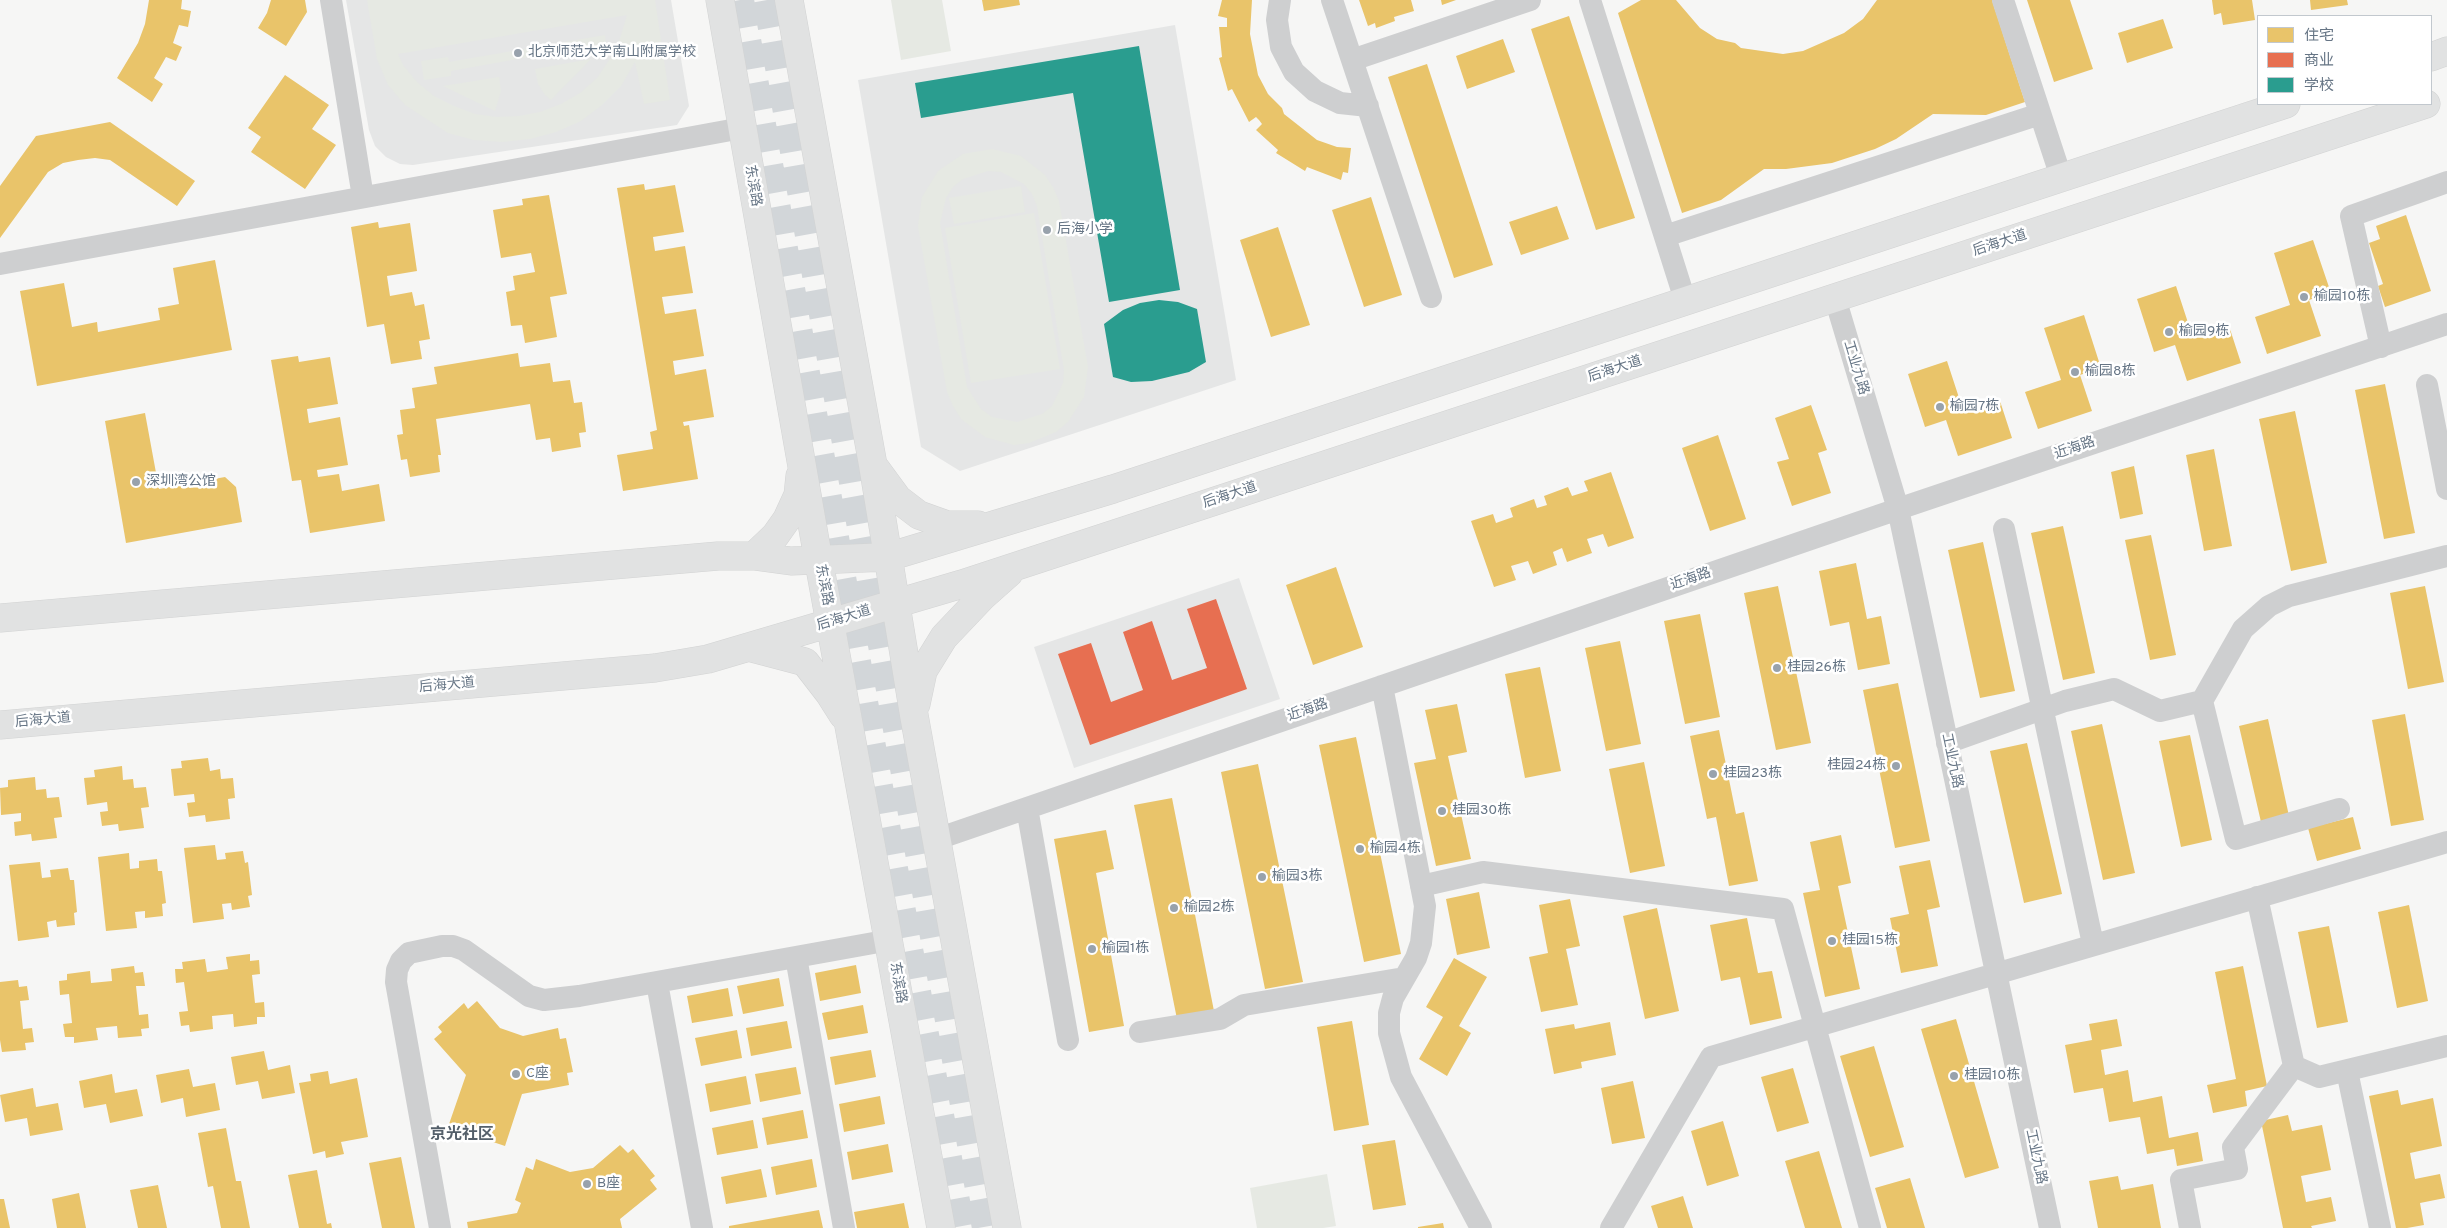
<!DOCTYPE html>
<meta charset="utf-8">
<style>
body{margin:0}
#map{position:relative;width:2447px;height:1228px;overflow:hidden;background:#f6f6f5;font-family:Overpass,"Noto Sans SC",sans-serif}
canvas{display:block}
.legend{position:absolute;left:2257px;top:15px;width:175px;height:90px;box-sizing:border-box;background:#fff;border:1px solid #c2c8ce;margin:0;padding:6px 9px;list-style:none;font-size:15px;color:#667585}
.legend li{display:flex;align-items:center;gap:10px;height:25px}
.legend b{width:25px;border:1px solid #c2c8ce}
</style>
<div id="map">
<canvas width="2447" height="1228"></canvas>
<ul class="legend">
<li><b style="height:14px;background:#e9c46a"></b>住宅</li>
<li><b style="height:14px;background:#e76f51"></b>商业</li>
<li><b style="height:14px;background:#2a9d8f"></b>学校</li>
</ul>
</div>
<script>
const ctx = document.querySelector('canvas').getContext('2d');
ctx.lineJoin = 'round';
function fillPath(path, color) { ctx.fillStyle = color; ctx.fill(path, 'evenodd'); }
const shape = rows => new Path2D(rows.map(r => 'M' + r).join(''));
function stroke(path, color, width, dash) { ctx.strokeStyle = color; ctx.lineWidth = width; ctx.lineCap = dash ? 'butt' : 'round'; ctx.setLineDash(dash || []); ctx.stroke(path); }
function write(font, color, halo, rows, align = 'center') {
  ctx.font = font + ' Overpass,"Noto Sans SC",sans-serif'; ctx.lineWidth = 5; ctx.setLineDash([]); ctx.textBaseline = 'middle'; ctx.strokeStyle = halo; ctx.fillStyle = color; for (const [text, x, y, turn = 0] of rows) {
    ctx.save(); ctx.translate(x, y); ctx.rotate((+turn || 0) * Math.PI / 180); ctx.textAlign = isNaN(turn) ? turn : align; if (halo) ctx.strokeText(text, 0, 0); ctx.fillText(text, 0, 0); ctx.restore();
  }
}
fillPath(shape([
 [346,0,671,0,689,106,677,125,413,165,400,164,386,157,375,146,369,130],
 [1175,25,1236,380,960,471,921,447,858,80],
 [1239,578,1280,699,1074,768,1034,647]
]), '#e5e6e6');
fillPath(shape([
 [367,0,655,0,670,100,644,104,635,62,621,86,602,105,581,121,556,132,530,139,502,142,474,140,448,133,405,105,388,85,377,59],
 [627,15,617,48,597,78,580,93,561,104,540,112,519,116,497,117,475,114,454,106,434,96,417,82,403,65,398,54],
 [891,0,942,0,951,51,901,60],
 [605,35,606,43,451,71,451,76,424,80,421,61,448,57,449,62],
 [591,59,551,100,545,95,538,84,535,69],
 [499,77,501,91,495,111,443,86],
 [992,149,1021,156,1045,175,1053,187,1059,201,1088,367,1084,397,1068,422,1056,432,1029,443,1014,445,985,437,961,419,953,406,947,392,918,226,922,197,938,171,963,154],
 [988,171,1001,172,1024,184,1032,194,1037,206,1064,370,1063,383,1052,406,1042,414,1017,422,992,417,981,409,967,387,940,223,946,198,953,187,963,179],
 [1021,186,1025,212,954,224,949,198],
 [1034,213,1060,369,971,383,945,228],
 [1327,1174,1336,1226,1323,1228,1257,1228,1250,1188]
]), '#e6e9e3');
fillPath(shape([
 [149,0,182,0,181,9,191,11,188,27,179,25,173,43,182,47,176,61,166,57,154,78,163,84,152,102,117,78,138,43,145,24],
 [271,0,305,0,307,12,286,46,258,28,267,13],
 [982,0,1019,0,1020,5,984,11],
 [1222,0,1252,0,1250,34,1258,75,1268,94,1282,108,1284,114,1317,140,1337,147,1351,148,1348,173,1343,172,1341,180,1307,167,1305,171,1276,153,1278,150,1256,130,1262,124,1259,120,1256,117,1249,122,1232,89,1228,91,1219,58,1222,57,1219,27,1227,27,1227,18,1218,16],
 [1359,0,1411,0,1414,11,1394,17,1395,21,1376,28,1375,23,1368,26],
 [1441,0,1456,0,1442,5],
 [1641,0,1676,0,1700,28,1717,39,1735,43,1741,48,1783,54,1803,51,1844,33,1863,19,1877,0,1992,0,2025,102,1986,115,1933,114,1896,139,1875,149,1832,163,1786,169,1764,169,1721,200,1682,213,1618,13],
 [2027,0,2070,0,2093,69,2054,82],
 [2212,0,2252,0,2255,20,2223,25,2221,13,2214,15],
 [2310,0,2347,0,2348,5,2311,10],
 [1569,16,1635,218,1596,230,1531,29],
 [2163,19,2173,48,2127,63,2118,33],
 [1503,39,1515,72,1467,89,1456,56],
 [1427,64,1493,265,1454,278,1388,77],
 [285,75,329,105,312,129,336,145,305,189,251,152,261,137,248,128],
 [110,122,195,181,177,206,110,160,95,158,78,160,63,163,48,172,0,238,0,186,36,136],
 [644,184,645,190,675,185,684,232,653,237,655,251,685,246,693,293,662,297,665,314,696,309,704,356,673,361,675,375,706,369,714,417,683,422,684,426,689,425,698,479,623,491,617,455,653,449,650,432,657,430,617,188],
 [549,195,567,294,550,297,557,337,525,343,522,325,511,326,506,292,515,290,513,276,535,272,531,253,501,258,493,210,523,205,522,199],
 [1371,197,1402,295,1364,307,1332,210],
 [1557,206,1569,239,1521,255,1509,222],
 [2406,215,2431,291,2385,307,2378,286,2383,284,2369,243,2380,239,2376,226],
 [378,222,379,228,410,223,417,271,387,276,390,296,412,292,415,306,424,304,430,339,419,341,422,359,391,364,384,324,367,327,351,227],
 [1278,227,1310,325,1271,337,1240,240],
 [2313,240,2331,293,2309,300,2321,336,2267,354,2255,317,2290,305,2274,253],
 [215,260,232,350,37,386,20,291,64,283,72,327,97,322,98,332,160,320,158,308,179,304,173,268],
 [2176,286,2193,338,2229,326,2241,363,2187,381,2175,345,2154,352,2137,299],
 [2084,315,2101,368,2080,375,2092,411,2038,429,2025,392,2061,380,2044,328],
 [518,353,520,367,550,363,553,382,570,380,574,403,582,402,586,432,579,433,581,447,552,452,550,438,536,440,530,404,436,419,441,455,438,455,440,472,410,477,407,459,401,460,397,435,403,434,400,410,415,408,412,388,437,384,434,367],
 [298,356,299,362,330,357,338,404,307,409,309,423,340,417,348,465,317,470,318,477,339,474,342,491,379,484,385,521,310,533,301,480,292,481,271,360],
 [1947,361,1964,413,2000,401,2012,438,1958,456,1946,420,1925,427,1908,374],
 [2385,384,2415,533,2384,539,2355,390],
 [1811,405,1827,450,1818,453,1831,493,1792,506,1777,462,1789,459,1775,418],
 [2295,411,2327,563,2291,571,2259,419],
 [145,413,159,489,225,477,236,487,242,522,126,543,105,421],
 [1718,435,1746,519,1710,531,1682,448],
 [2214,449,2232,546,2204,551,2186,455],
 [2134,466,2143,514,2120,519,2111,472],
 [1611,472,1634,538,1608,547,1603,534,1587,539,1592,553,1567,562,1562,548,1553,552,1557,565,1533,574,1528,561,1511,566,1516,580,1494,587,1471,521,1493,514,1496,523,1513,517,1510,508,1534,499,1537,508,1547,505,1544,496,1568,487,1572,496,1588,491,1584,481],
 [2063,526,2095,673,2063,680,2031,533],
 [2151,535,2176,655,2150,660,2125,540],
 [1983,542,2015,691,1980,698,1948,550],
 [1856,563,1867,619,1881,616,1890,664,1858,670,1849,622,1830,626,1819,571],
 [1336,567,1363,647,1313,665,1286,585],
 [1778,586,1811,743,1776,750,1744,593],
 [2425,586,2444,682,2408,689,2390,593],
 [1700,614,1720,717,1685,724,1664,621],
 [1620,641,1641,744,1606,751,1585,648],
 [1540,667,1561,771,1525,778,1505,674],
 [1898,683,1930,841,1895,848,1863,690],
 [1457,704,1467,752,1448,756,1471,859,1436,866,1414,763,1436,759,1425,710],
 [2405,714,2424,820,2391,826,2372,720],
 [2268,719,2289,816,2261,822,2239,726],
 [2102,724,2135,873,2103,880,2071,731],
 [1719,730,1736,814,1744,812,1758,881,1729,886,1716,817,1707,819,1690,736],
 [2190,735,2212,840,2181,847,2159,741],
 [1356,737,1401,954,1364,962,1319,745],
 [2027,743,2062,894,2024,903,1990,751],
 [208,758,210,771,220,769,221,779,233,778,235,798,228,799,230,819,206,822,205,815,189,817,187,803,195,802,194,794,174,796,171,769,182,768,181,761],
 [1644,762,1665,866,1630,873,1609,769],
 [1258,764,1303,982,1265,989,1221,772],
 [122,766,123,780,133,779,134,788,146,787,149,807,141,808,144,828,119,831,118,824,102,826,100,812,108,811,107,802,87,805,84,778,95,777,94,770],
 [35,777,36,790,46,789,47,798,59,797,62,817,54,818,57,838,32,841,31,834,15,836,14,822,21,821,21,813,1,815,0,788,8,787,8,780],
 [1172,798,1214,1011,1177,1019,1134,805],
 [2353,817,2361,849,2317,861,2308,828],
 [1106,830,1114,869,1096,873,1124,1026,1089,1032,1054,839],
 [1841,835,1851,883,1838,886,1860,989,1825,997,1803,893,1820,890,1810,842],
 [215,845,217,860,226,859,225,853,243,851,245,863,248,862,252,895,248,896,250,907,232,910,231,903,222,904,224,919,193,923,184,848],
 [129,853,130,869,139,868,139,861,157,859,158,871,162,871,166,903,162,904,163,916,145,918,145,911,135,912,137,928,106,931,98,857],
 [1930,860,1940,907,1927,910,1938,966,1901,973,1890,918,1909,914,1899,866],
 [40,862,42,878,51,877,50,870,68,868,70,880,74,880,77,912,74,913,75,925,57,927,56,920,47,922,49,937,18,941,9,865],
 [1479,892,1490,948,1457,955,1446,899],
 [1570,899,1580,946,1566,949,1578,1005,1541,1012,1529,957,1548,953,1539,905],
 [2409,905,2428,1001,2397,1008,2378,912],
 [1657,908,1679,1011,1645,1019,1623,916],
 [1747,918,1758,973,1772,971,1782,1018,1750,1025,1740,977,1721,981,1710,925],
 [2329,926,2348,1022,2317,1028,2298,932],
 [250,954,250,961,259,960,260,974,252,975,255,1003,264,1002,265,1017,257,1017,257,1024,234,1027,233,1014,212,1016,213,1029,190,1032,189,1025,181,1026,179,1012,188,1011,184,982,176,983,175,969,183,969,182,962,205,959,207,972,228,969,226,957],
 [1454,958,1487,977,1459,1026,1471,1033,1447,1076,1419,1059,1443,1017,1426,1007],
 [856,965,861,993,820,1001,815,973],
 [134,966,135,973,143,972,145,986,136,986,139,1015,148,1014,149,1028,141,1029,142,1036,118,1038,117,1026,96,1028,98,1040,74,1043,74,1037,65,1037,63,1024,72,1023,69,994,60,995,59,981,67,980,67,974,90,971,91,983,112,981,111,969],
 [2243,966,2267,1086,2245,1091,2247,1106,2213,1113,2207,1085,2236,1079,2215,972],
 [779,978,784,1006,743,1014,737,986],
 [18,980,19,987,27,986,29,1000,20,1001,23,1029,32,1028,34,1042,25,1043,26,1050,2,1052,0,1040,0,982],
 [728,988,733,1016,692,1023,687,996],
 [477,1001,500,1028,523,1036,558,1028,560,1039,566,1038,573,1072,567,1073,569,1085,522,1094,505,1146,448,1127,466,1075,434,1039,442,1032,438,1027,464,1003,468,1009],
 [863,1005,868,1033,828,1040,822,1013],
 [1956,1019,1999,1168,1965,1178,1921,1029],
 [2117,1019,2122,1046,2101,1050,2105,1075,2128,1070,2133,1102,2162,1096,2169,1138,2198,1132,2203,1161,2177,1166,2174,1149,2147,1154,2140,1117,2109,1122,2103,1088,2074,1093,2065,1045,2092,1040,2089,1024],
 [787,1021,792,1048,751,1056,746,1028],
 [1352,1021,1369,1125,1334,1131,1317,1027],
 [1610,1022,1616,1055,1581,1062,1582,1068,1554,1074,1545,1029,1574,1024,1575,1029],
 [737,1030,742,1058,701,1066,695,1038],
 [1874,1046,1904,1147,1870,1157,1840,1056],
 [871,1050,876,1077,835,1085,830,1057],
 [264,1051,268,1070,290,1065,295,1093,262,1099,258,1081,236,1085,231,1057],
 [796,1067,801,1094,760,1102,755,1074],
 [1793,1068,1809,1123,1777,1132,1761,1077],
 [189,1069,193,1087,215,1083,220,1110,186,1117,183,1098,161,1103,156,1075],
 [328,1071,330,1084,357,1078,368,1137,341,1142,344,1154,326,1158,325,1151,313,1154,299,1083,311,1081,310,1074],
 [112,1074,115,1093,137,1089,143,1116,110,1123,106,1104,84,1108,79,1081],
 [746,1076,751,1104,710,1112,705,1084],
 [1633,1081,1645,1138,1612,1144,1601,1088],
 [33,1088,36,1107,58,1103,63,1130,30,1136,27,1118,5,1122,0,1095],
 [2398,1090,2401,1105,2433,1098,2442,1146,2410,1153,2415,1179,2440,1174,2445,1198,2420,1203,2424,1225,2407,1228,2396,1228,2369,1096],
 [880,1096,885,1124,844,1132,839,1104],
 [803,1110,808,1138,767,1145,762,1118],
 [2288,1115,2292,1131,2322,1125,2331,1170,2301,1176,2306,1202,2331,1197,2336,1221,2311,1226,2312,1228,2283,1228,2261,1121],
 [753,1120,758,1148,717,1155,712,1128],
 [1723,1121,1739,1176,1707,1186,1691,1131],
 [226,1128,236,1181,241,1181,250,1228,221,1228,213,1186,208,1187,198,1133],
 [1395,1140,1406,1205,1373,1210,1362,1145],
 [888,1144,893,1172,852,1180,847,1152],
 [620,1145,628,1153,633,1149,655,1176,650,1180,657,1189,620,1219,622,1228,468,1228,467,1222,517,1213,521,1203,515,1200,526,1167,533,1170,536,1159,570,1172,593,1168],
 [1819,1151,1842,1228,1805,1228,1785,1161],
 [401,1157,415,1228,382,1228,369,1163],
 [812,1159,817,1187,776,1195,771,1167],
 [761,1169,767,1197,726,1204,721,1177],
 [317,1170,327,1224,331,1223,332,1228,299,1228,288,1175],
 [2118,1176,2121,1190,2153,1184,2161,1228,2098,1228,2089,1181],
 [1910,1178,1925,1228,1887,1228,1875,1188],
 [158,1185,167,1228,138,1228,130,1190],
 [79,1193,86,1228,57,1228,52,1199],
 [1683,1196,1693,1228,1658,1228,1651,1206],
 [0,1199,4,1199,10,1228,0,1228],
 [904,1203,909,1228,857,1228,854,1212],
 [819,1210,823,1228,729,1228,729,1226],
 [1443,1223,1444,1228,1418,1228,1418,1227]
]), '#e9c46a');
fillPath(shape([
 [1216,599,1247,689,1090,745,1058,654,1091,643,1111,702,1143,690,1123,632,1152,621,1172,680,1207,668,1187,609]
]), '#e76f51');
fillPath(shape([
 [1139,46,1180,290,1109,302,1073,93,921,118,915,83],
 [1159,300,1178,302,1197,309,1206,362,1189,372,1152,381,1131,382,1113,377,1104,324,1123,310,1140,303]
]), '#2a9d8f');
stroke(shape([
 [740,0,884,815,961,1228],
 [767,0,986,1228]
]), '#d2d6d9', 28, [28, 14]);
const major = shape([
 [720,0,816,546,941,1228],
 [789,0,873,465,914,715,1007,1228],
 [2431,57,2447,51],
 [876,469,898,499,919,515,947,525,978,525],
 [754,556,775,536,787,519,798,495,800,476],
 [0,618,718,556,754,556,791,561,888,557,1113,489,2286,104],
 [748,647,805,662,829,693,843,715],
 [916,704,923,671,944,637,982,597,1009,573],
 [0,725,655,668,708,659,962,584,2426,104]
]);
stroke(major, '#d2d3d3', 29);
stroke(shape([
 [331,0,363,197],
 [1280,0,1277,20,1281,47,1294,72,1315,91,1340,103,1368,106],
 [1332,0,1431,297],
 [1590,0,1685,300],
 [2003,0,2061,177],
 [1352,60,1530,0],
 [1665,236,2040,114],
 [0,264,742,128],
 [1835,298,1898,509,2050,1228],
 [2381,347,2351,216,2447,182],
 [2427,385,2447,489],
 [2004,529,2093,944],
 [1382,686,1425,906,1421,943,1416,958,1393,998,1389,1013,1389,1033,1401,1077,1481,1228],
 [1947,743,2065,701,2114,689,2160,711,2202,701],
 [1027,808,1068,1040],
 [2339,809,2236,839,2202,701,2243,629,2269,606,2289,596,2447,556],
 [937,839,1898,509,2447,324],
 [1421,886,1483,872,1783,909,1870,1228],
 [796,957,844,1228],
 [657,983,702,1228],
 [1140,1032,1220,1019,1244,1005,1404,978],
 [2294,1066,2319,1077,2447,1046],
 [2347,1071,2380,1228],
 [440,1228,396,982,397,970,401,961,409,953,442,946,453,946,464,950,529,996,544,1000,579,996,890,940],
 [1611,1228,1711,1057,2447,842],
 [2190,1228,2181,1180,2237,1169,2233,1147,2294,1066,2257,897]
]), '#cecfd0', 22);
stroke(major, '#e1e2e2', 28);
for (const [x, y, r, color] of [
 [518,53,5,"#98a2ac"],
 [1047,230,5,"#98a2ac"],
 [2304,297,5,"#98a2ac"],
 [2169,332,5,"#98a2ac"],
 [2075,372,5,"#98a2ac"],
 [1940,407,5,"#98a2ac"],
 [136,482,5,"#98a2ac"],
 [1777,668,5,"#98a2ac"],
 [1896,766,5,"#98a2ac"],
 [1713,774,5,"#98a2ac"],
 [1442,811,5,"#98a2ac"],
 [1360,849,5,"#98a2ac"],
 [1262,877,5,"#98a2ac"],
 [1174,908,5,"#98a2ac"],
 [1832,941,5,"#98a2ac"],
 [1092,949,5,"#98a2ac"],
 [516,1074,5,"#98a2ac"],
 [1954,1076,5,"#98a2ac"],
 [587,1184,5,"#98a2ac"]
]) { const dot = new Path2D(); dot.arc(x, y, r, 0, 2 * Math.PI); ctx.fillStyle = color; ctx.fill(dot); stroke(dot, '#fff', 2); }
write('14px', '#667585', '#fff', [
 ["北京师范大学南山附属学校",528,53],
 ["后海小学",1057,230],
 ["榆园10栋",2314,297],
 ["榆园9栋",2179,332],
 ["榆园8栋",2085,372],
 ["榆园7栋",1950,407],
 ["深圳湾公馆",146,482],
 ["桂园26栋",1787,668],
 ["桂园24栋",1886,766,"right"],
 ["桂园23栋",1723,774],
 ["桂园30栋",1452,811],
 ["榆园4栋",1370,849],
 ["榆园3栋",1272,877],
 ["榆园2栋",1184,908],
 ["桂园15栋",1842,941],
 ["榆园1栋",1102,949],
 ["C座",526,1074],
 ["桂园10栋",1964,1076],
 ["B座",597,1184]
], 'left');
write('14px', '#667585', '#fff', [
 ["东滨路",752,186,80],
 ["后海大道",2000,244,-18],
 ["工业九路",1855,368,73],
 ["后海大道",1615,370,-18],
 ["近海路",2075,449,-19],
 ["后海大道",1230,496,-18],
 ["近海路",1691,580,-19],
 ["东滨路",823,585,79],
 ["后海大道",844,619,-17],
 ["后海大道",447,686,-5],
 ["近海路",1308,711,-19],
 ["后海大道",43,721,-5],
 ["工业九路",1951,761,78],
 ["东滨路",897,983,80],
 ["工业九路",2035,1157,78]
]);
write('bold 16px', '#545f6a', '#fff', [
 ["京光社区",462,1136]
]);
</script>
